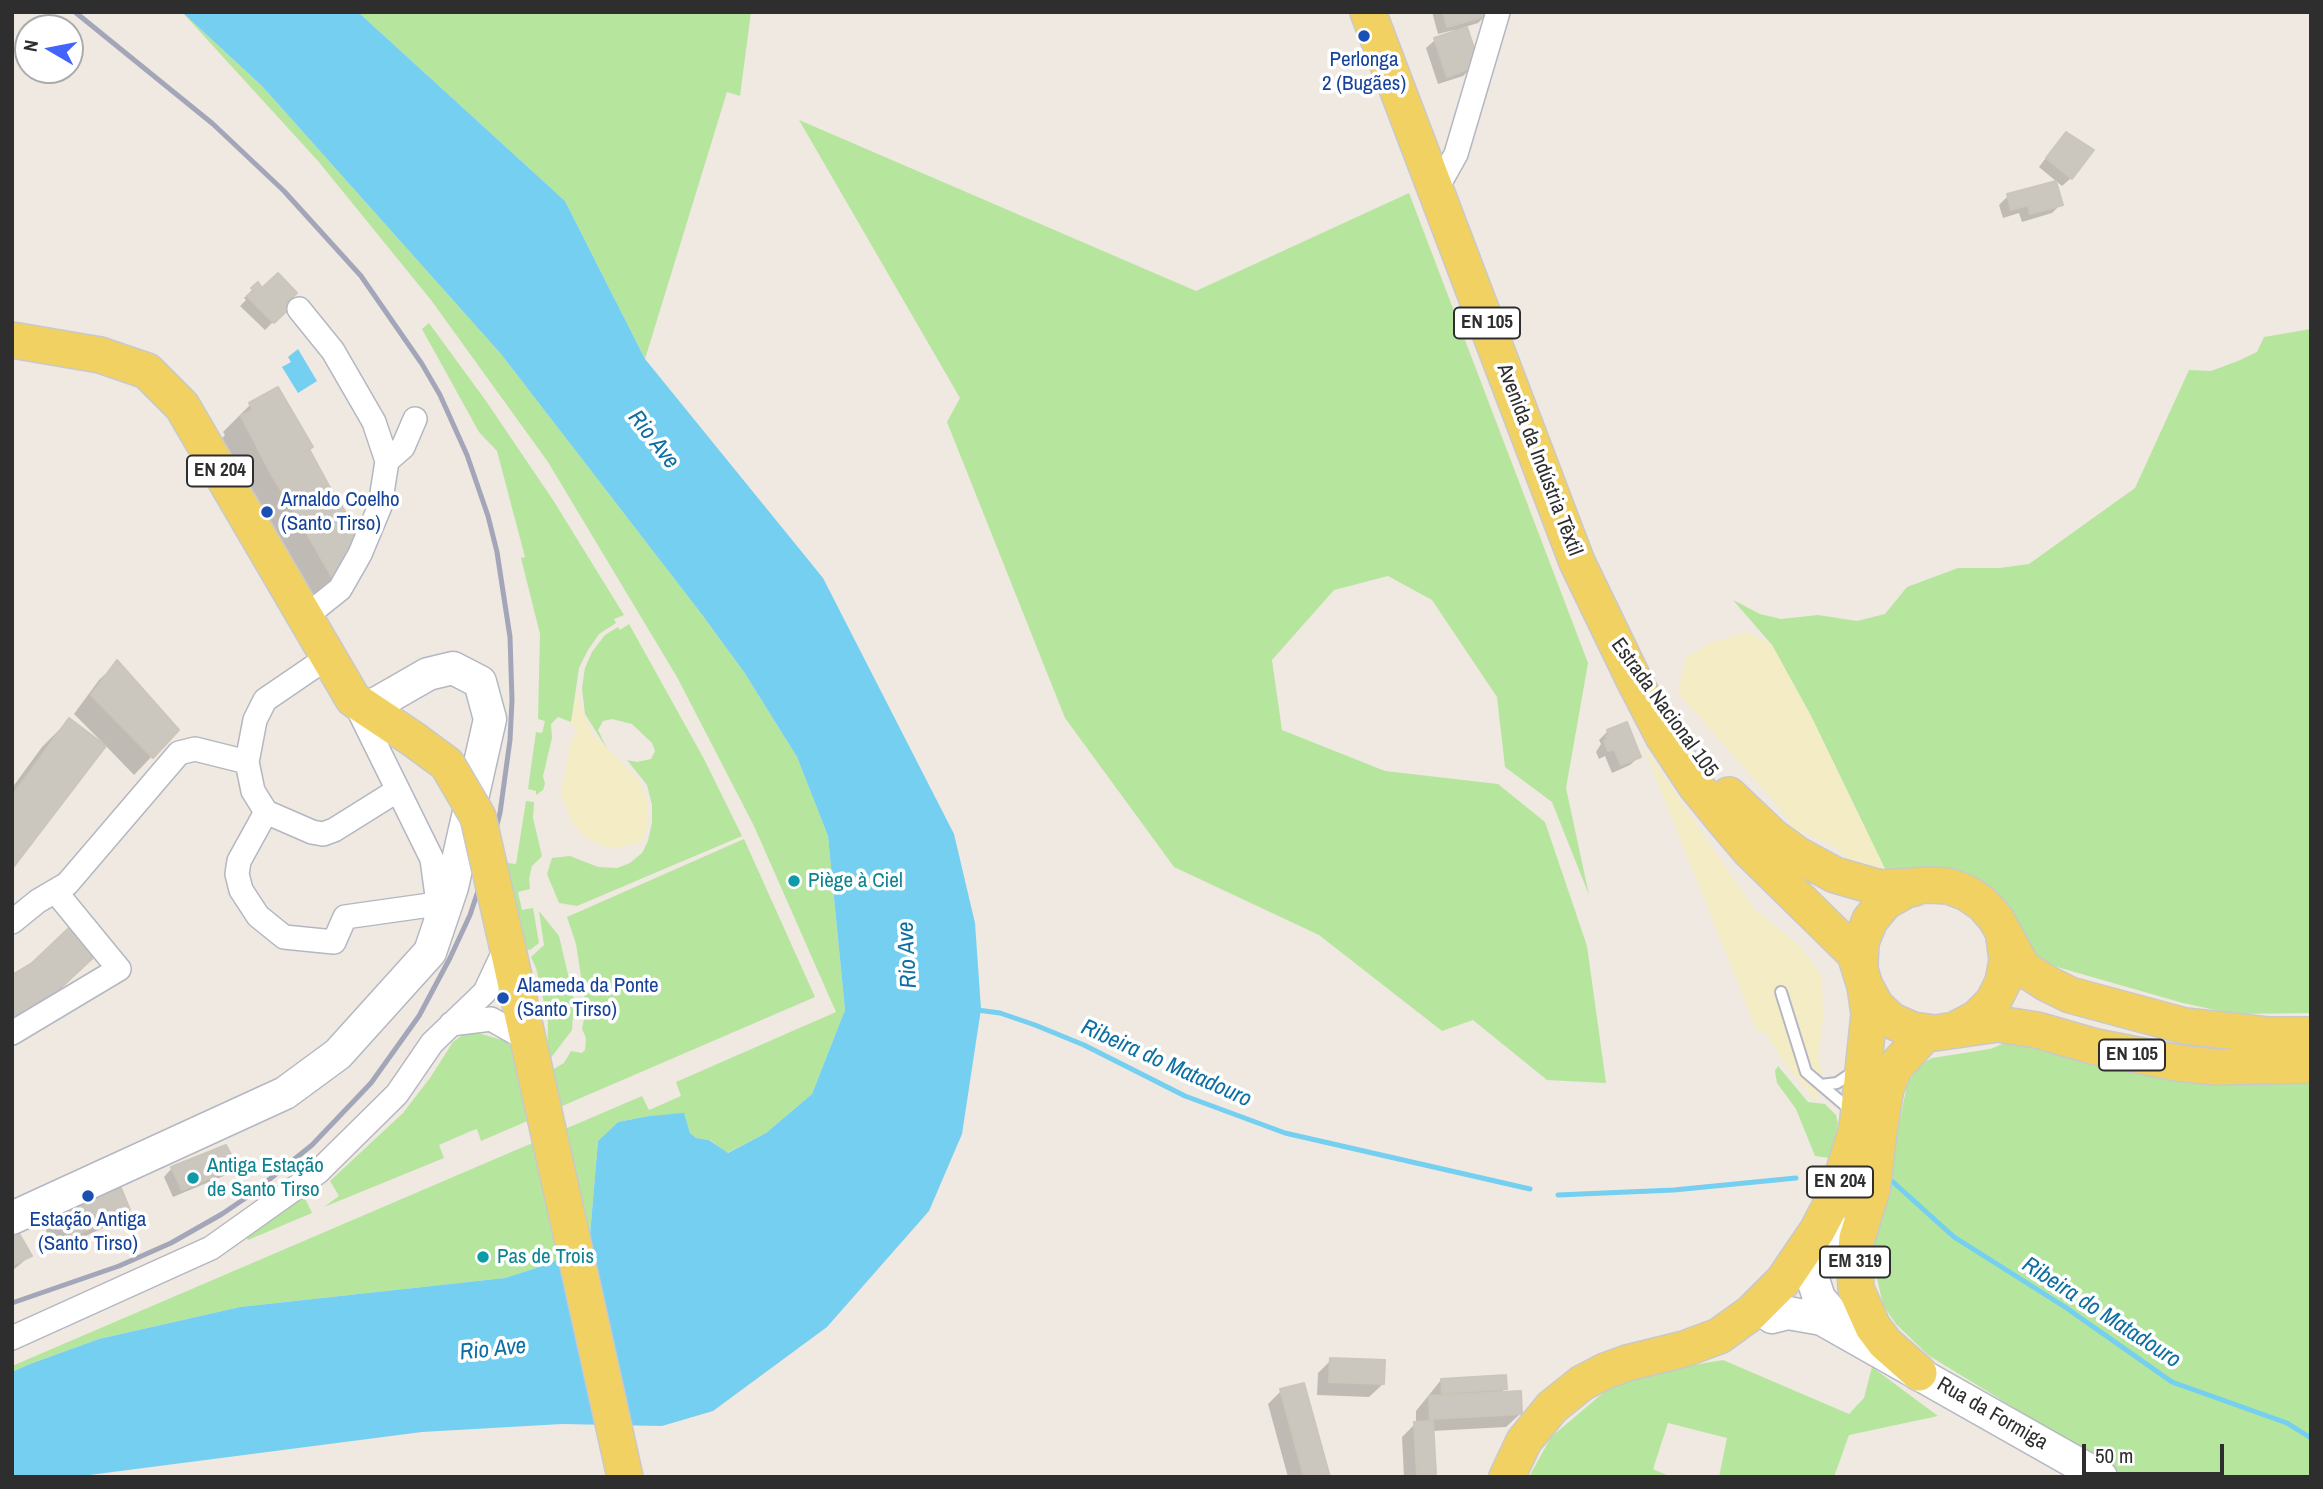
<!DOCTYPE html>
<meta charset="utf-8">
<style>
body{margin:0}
#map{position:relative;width:2323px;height:1489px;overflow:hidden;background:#efe9e1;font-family:"Archivo Narrow",sans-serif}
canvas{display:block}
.frame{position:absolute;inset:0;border:14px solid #2e2e2e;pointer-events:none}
.north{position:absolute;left:14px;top:14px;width:70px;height:70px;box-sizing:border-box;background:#fff;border:2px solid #ababab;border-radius:50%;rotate:280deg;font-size:19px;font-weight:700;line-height:28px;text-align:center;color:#2e2e2e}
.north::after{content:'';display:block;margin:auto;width:24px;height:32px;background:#4264fb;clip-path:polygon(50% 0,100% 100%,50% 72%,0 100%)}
.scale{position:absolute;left:2082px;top:1444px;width:142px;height:32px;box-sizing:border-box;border:4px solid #2e2e2e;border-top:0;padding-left:9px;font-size:21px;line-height:24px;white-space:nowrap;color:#2e2e2e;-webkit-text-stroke:5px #fff;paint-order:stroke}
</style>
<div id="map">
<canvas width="2323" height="1489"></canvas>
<div class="frame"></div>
<div class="north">N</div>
<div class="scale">50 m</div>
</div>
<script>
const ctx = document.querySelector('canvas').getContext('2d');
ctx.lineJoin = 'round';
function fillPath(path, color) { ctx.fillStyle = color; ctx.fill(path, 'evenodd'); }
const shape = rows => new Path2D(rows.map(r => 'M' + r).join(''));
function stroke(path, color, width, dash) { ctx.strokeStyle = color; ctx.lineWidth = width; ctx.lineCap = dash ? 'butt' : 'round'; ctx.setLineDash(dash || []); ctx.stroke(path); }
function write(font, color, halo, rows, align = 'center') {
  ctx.font = font + ' "Archivo Narrow",sans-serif'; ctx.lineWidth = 7; ctx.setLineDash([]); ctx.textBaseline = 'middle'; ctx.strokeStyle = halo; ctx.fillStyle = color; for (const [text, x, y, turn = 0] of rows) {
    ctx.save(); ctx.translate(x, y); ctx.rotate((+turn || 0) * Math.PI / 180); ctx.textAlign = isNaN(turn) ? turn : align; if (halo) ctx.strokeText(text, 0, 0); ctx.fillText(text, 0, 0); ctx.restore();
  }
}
fillPath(shape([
 [182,12,262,86,501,354,700,612,744,672,797,757,828,836,845,1010,812,1094,766,1133,727,1153,710,1140,696,1138,690,1133,684,1114,649,1116,618,1122,598,1141,590,1235,552,1263,505,1278,240,1307,99,1339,30,1364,12,1372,12,1366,642,1096,649,1110,681,1096,676,1082,836,1012,754,826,677,677,548,462,431,300,318,161],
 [358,12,751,12,740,96,727,92,645,359,565,201],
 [799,120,1196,291,1409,193,1588,663,1566,788,1589,895,1552,802,1505,767,1497,697,1432,600,1388,576,1334,590,1272,660,1282,730,1385,771,1498,784,1545,822,1587,946,1606,1083,1547,1080,1473,1020,1442,1031,1319,935,1174,867,1065,718,947,422,960,398],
 [429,323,486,401,553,500,624,615,614,619,616,623,599,634,588,650,579,668,571,722,558,717,551,724,552,738,543,776,545,784,543,790,536,795,536,791,528,789,536,732,542,733,545,721,538,719,540,634,521,558,525,557,497,451,479,432,422,329],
 [2311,329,2311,1013,2234,1014,2183,1003,2050,965,2036,956,1956,872,1936,868,1886,871,1811,716,1772,645,1733,600,1760,614,1781,619,1818,615,1857,621,1885,614,1907,587,1958,568,2000,568,2029,564,2135,488,2189,370,2211,371,2238,361,2257,352,2264,337],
 [629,624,704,759,742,836,577,906,559,903,547,874,552,858,570,856,598,867,617,868,630,863,642,853,648,841,652,822,652,805,647,785,627,760,637,762,651,759,655,751,652,743,632,724,612,719,603,721,598,730,607,749,585,714,582,688,585,668,592,652,605,635,618,627,620,630],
 [526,801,534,802,533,818,542,856,532,866,529,879,530,889,518,892,522,910,533,908,539,943,530,950,523,948,501,862,516,864],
 [744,839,815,997,481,1141,477,1129,471,1131,439,1145,444,1158,324,1207,339,1196,330,1181,403,1113,430,1078,453,1042,464,1034,474,1032,506,1041,514,1051,552,1070,564,1063,571,1051,582,1053,585,1050,586,1038,582,1029,586,1008,576,944,567,917],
 [539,911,559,936,574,1000,572,1030,547,1063,548,1020,536,968,531,957,544,945],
 [2010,1041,2311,1074,2311,1477,2127,1477,1928,1355,1896,1324,1883,1305,1873,1260,1875,1240,1907,1085,1919,1065,1932,1058,1990,1049],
 [1778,1066,1808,1102,1825,1104,1836,1115,1838,1123,1831,1158,1815,1156,1796,1109,1777,1083,1775,1071],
 [303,1194,312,1213,248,1240,245,1234],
 [1723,1360,1849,1414,1864,1398,1872,1367,1938,1416,1849,1435,1834,1477,1719,1477,1727,1438,1668,1423,1653,1469,1671,1477,1529,1477,1551,1437,1622,1377]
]), '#b6e59e');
fillPath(shape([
 [1747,632,1772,645,1811,716,1886,871,1850,863,1837,848,1795,829,1770,797,1678,693,1685,658,1710,643],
 [578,686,580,705,593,735,638,778,647,800,648,821,644,841,611,849,585,838,570,819,561,793,570,744,577,732,571,722],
 [1643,746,1755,910,1801,947,1822,977,1823,1021,1818,1056,1822,1073,1817,1102,1786,1065,1765,1032,1757,1031]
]), '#f3ecc5');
fillPath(shape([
 [182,12,358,12,565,201,645,359,823,578,954,834,975,923,981,1009,962,1134,929,1211,827,1327,713,1411,662,1426,562,1424,422,1432,74,1477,12,1477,12,1372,30,1364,99,1339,240,1307,505,1278,552,1263,590,1235,598,1141,618,1122,649,1116,684,1113,690,1133,696,1138,709,1140,728,1153,766,1133,812,1094,845,1010,828,836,797,757,744,672,700,612,501,354,262,86],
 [298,349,317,381,298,393,282,367,291,362,288,357]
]), '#75cff0');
fillPath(shape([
 [1432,12,1486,12,1487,14,1478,23,1465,27,1474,54,1472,67,1463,76,1438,84,1426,48,1435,40,1455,33,1454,30,1438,34],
 [2058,142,2071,178,2062,186,2039,167],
 [2008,196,2061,204,2052,213,2022,222,2019,213,2003,218,1999,205],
 [257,285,262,290,289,306,265,330,240,306,246,300,244,298],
 [277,389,307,449,362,542,317,601,254,492,244,499,215,445,225,435,223,432,250,405],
 [117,663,177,730,134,775,105,745,12,867,12,788,42,747,69,720,101,744,102,742,74,714,99,680],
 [1608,731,1639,757,1630,765,1612,773,1605,756,1599,759,1596,752,1601,744,1599,740],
 [235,1166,226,1175,173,1197,164,1177,172,1168],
 [128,1210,114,1223,55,1250,44,1226,57,1213],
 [12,1234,30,1256,12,1271],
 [1331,1360,1383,1384,1369,1397,1317,1395,1318,1373],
 [1441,1380,1505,1388,1500,1394,1520,1414,1506,1427,1432,1431,1434,1474,1431,1477,1404,1477,1402,1437,1416,1423,1416,1411],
 [1281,1391,1328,1477,1288,1477,1268,1404]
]), '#0003');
stroke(shape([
 [977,1010,1000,1013,1035,1025,1084,1045,1185,1096,1285,1133,1530,1189],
 [1893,1182,1954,1237,2065,1307,2172,1382,2287,1423,2311,1438],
 [1558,1195,1674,1190,1796,1178]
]), '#75cff0', 5);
const building = shape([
 [1443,12,1488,12,1489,15,1447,27,1443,12],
 [1467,27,1476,54,1474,67,1447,77,1434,38,1467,27],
 [2066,132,2094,150,2072,179,2046,158,2066,132],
 [2056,181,2063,205,2030,214,2028,205,2011,210,2007,194,2056,181],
 [278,273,297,293,287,302,292,306,274,323,247,296,254,291,251,288,258,282,262,288,278,273],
 [278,387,313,447,271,474,241,416,253,410,249,403,278,387],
 [309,449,328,484,291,506,271,474,309,449],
 [328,484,364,542,336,584,291,506,328,484],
 [117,660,179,730,153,758,91,695,117,660],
 [69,718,106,746,12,869,12,796,69,718],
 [1627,722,1641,757,1621,765,1614,749,1608,751,1604,741,1608,740,1606,736,1609,735,1607,730,1627,722],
 [72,925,98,953,51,997,12,1022,12,975,32,963,72,925],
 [226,1145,237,1166,182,1190,171,1167,226,1145],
 [115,1184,116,1188,121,1188,130,1210,69,1238,56,1211,115,1184],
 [17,1230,32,1256,12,1265,12,1232,17,1230],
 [1330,1358,1385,1360,1384,1384,1329,1382,1330,1358],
 [1506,1375,1507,1389,1442,1393,1441,1379,1506,1375],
 [1304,1383,1330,1477,1304,1477,1280,1389,1304,1383],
 [1521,1391,1522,1414,1430,1419,1429,1396,1521,1391],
 [1433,1421,1436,1474,1417,1475,1414,1422,1433,1421]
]);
fillPath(building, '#cbc7bf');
stroke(building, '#cbc5ba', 2);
const lane = shape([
 [1781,992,1806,1072,1847,1107,1850,1112],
 [1821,1085,1837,1083,1853,1072]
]);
const street = shape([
 [1436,190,1456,154,1498,12],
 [299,309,333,351,374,422,387,461,380,506,360,554,340,589,305,617],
 [387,461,403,447,415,419],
 [328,657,265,700,255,720,247,762,253,791,266,812,312,832,323,834,334,830,398,790],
 [354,701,432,859,437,896,436,918],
 [266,812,239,861,237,874,241,890,258,916,284,937,334,942,345,917,437,904],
 [12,922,38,901,67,884,179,753,195,749,247,762],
 [451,1024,491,1019,528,1040],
 [12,1033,119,969,55,891],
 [12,1338,211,1248,318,1172,397,1094,432,1043,485,992,507,945]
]);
const secondary = shape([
 [12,1218,285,1093,338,1054,430,952,452,887,490,719,480,682,453,668,428,674,367,709],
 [1831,1226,1820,1246,1812,1276,1819,1298,1844,1328],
 [1772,1317,1788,1313,1822,1319,2101,1477]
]);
const primary = shape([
 [1368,12,1577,562,1634,680,1663,736,1696,786,1727,824,1750,851,1855,954,1865,986,1876,1006,1892,1021,1913,1030,1935,1033,1998,1024,2037,1030,2096,1047,2178,1063,2215,1067,2311,1065],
 [12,340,100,355,147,371,182,406,353,699,413,739],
 [1729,795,1772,836,1798,855,1835,875,1880,888,1929,885,1948,886,1967,893,1983,904,1996,919,2023,968,2046,983,2070,995,2185,1026,2267,1035,2311,1035],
 [507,945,625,1477],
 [1860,966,1861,942,1870,920,1885,902,1906,890,1915,888],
 [1958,1028,1977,1018,1993,1002,2003,982,2007,960,2004,937],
 [1879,1132,1872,1190,1857,1238,1855,1261,1856,1289,1873,1327,1885,1343,1919,1373],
 [1872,1154,1879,1131,1886,1088,1895,1067,1927,1032],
 [1507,1477,1524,1441,1552,1407,1582,1383,1605,1371,1627,1363,1684,1349,1719,1336,1751,1313,1783,1281,1817,1231,1837,1193,1857,1128,1869,1014,1865,986]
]);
stroke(lane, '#b4b7c1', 14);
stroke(street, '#b4b7c1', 26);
stroke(secondary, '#b4b7c1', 35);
stroke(primary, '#c9c9c9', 38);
stroke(lane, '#fff', 10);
stroke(street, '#fff', 23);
stroke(secondary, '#fff', 32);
stroke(primary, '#f2d163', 35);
stroke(shape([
 [12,1303,119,1266,171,1243,222,1214,250,1195,312,1145,371,1083,419,1016,450,958,470,915,487,864,500,813,510,740,512,700,510,637,497,552,488,516,467,455,440,395,422,364,361,276,284,191,213,124,75,12]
]), '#a3a6b8', 5);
const primaryBridge = shape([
 [413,739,447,764,478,817,507,945]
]);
stroke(primaryBridge, '#c9c9c9', 38, []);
stroke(primaryBridge, '#f2d163', 35);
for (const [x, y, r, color] of [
 [1364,36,7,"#1a4fb4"],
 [267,512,7,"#1a4fb4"],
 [794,881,7,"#0f9aa8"],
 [503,998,7,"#1a4fb4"],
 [193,1178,7,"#0f9aa8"],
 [88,1196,7,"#1a4fb4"],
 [483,1257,7,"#0f9aa8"]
]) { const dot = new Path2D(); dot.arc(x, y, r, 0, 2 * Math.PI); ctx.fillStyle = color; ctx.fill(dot); stroke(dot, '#fff', 2.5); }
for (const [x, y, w] of [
 [1487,323,66],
 [220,471,66],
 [2132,1055,66],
 [1840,1182,66],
 [1855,1262,70]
]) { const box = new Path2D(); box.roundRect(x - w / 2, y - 15.5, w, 31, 5); ctx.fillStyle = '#fff'; ctx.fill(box); stroke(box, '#2e2e2e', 2); }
write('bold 19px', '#2e2e2e', null, [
 ["EN 105",1487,323],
 ["EN 204",220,471],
 ["EN 105",2132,1055],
 ["EN 204",1840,1182],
 ["EM 319",1855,1262]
]);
write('21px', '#164399', '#fff', [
 ["Perlonga",1364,60],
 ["2 (Bugães)",1364,84],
 ["Arnaldo Coelho",281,500,"left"],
 ["(Santo Tirso)",281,524,"left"],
 ["Alameda da Ponte",517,986,"left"],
 ["(Santo Tirso)",517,1010,"left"],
 ["Estação Antiga",88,1220],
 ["(Santo Tirso)",88,1244]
]);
write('21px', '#2e2e2e', '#fff', [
 ["Avenida da Indústria Têxtil",1539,460,69],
 ["Estrada Nacional 105",1664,708,54],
 ["Rua da Formiga",1992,1414,30]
]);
write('21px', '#0d838f', '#fff', [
 ["Piège à Ciel",808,881],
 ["Antiga Estação",207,1166],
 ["de Santo Tirso",207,1190],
 ["Pas de Trois",497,1257]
], 'left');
write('italic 23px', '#0d6fa3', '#fff', [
 ["Rio Ave",653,440,52],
 ["Rio Ave",908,955,-93],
 ["Ribeira do Matadouro",1166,1064,24],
 ["Ribeira do Matadouro",2101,1313,33],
 ["Rio Ave",493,1350,-6]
]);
</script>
